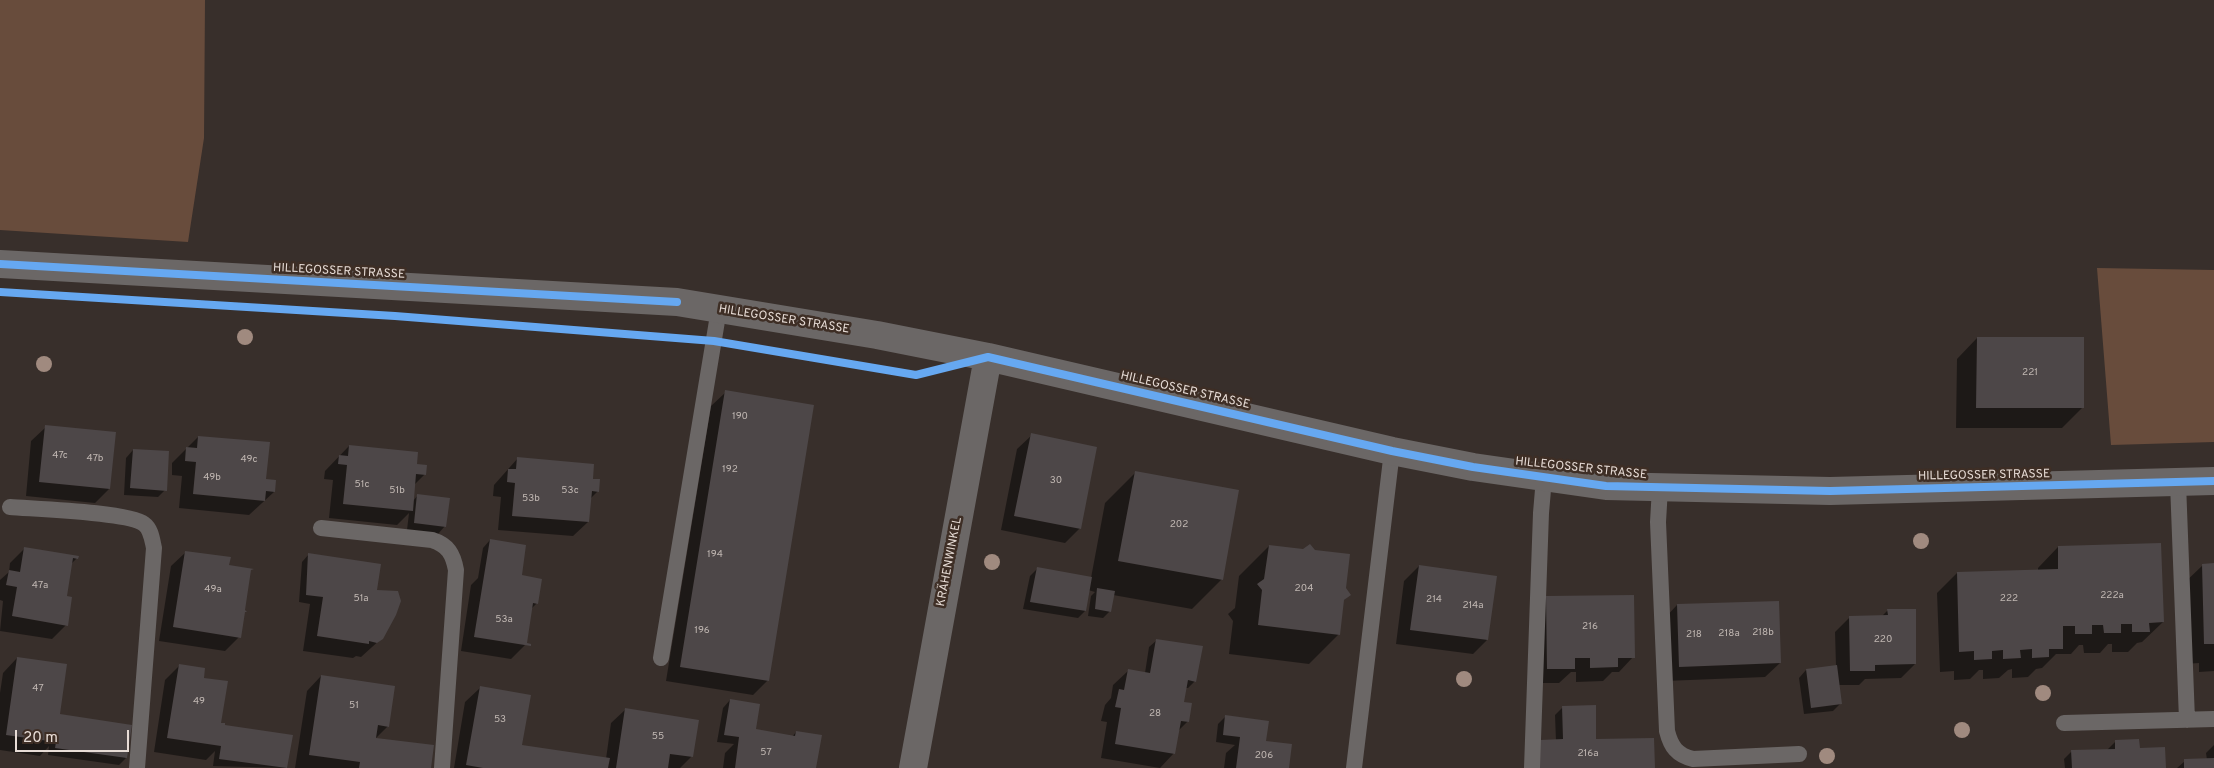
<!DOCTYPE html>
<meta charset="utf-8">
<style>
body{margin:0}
#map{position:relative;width:2214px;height:768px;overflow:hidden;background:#382f2b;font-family:Overpass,sans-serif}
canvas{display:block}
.scale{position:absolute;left:15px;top:730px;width:114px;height:22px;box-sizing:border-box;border:2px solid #e7dcd6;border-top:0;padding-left:6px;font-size:15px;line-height:18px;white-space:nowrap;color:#e7dcd6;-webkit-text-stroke:4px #3e2e25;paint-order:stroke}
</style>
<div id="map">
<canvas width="2214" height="768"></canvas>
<div class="scale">20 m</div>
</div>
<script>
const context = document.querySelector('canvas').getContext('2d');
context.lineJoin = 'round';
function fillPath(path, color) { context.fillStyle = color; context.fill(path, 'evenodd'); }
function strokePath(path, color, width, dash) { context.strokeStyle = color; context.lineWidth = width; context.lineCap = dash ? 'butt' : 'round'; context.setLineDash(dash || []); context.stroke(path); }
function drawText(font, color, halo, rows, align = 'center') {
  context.font = font + ' Overpass,sans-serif'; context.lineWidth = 5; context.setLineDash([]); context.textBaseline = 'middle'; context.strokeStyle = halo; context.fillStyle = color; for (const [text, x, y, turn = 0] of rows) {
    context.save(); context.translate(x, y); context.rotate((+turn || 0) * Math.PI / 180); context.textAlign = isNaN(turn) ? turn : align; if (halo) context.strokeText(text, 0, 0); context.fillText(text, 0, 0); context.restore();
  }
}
fillPath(new Path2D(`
 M0,0H205L204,138L188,242L0,230Z
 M2097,268L2214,270V442L2111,445Z`), '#684c3c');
fillPath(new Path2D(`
 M1977,338L2082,408L2062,428H1956L1957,359Z
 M726,392L768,680L753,695L666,681L711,406Z
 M46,427L109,489L95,503L26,496L31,441Z
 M1032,435L1080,528L1065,543L1001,530L1017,449Z
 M198,437L265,480L274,492L249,515L179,508L182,476L172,475V463Z
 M349,446L416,465L425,474L414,485L413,501L418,495L445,526L438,534L407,530L409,513L397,525L329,518L333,480L324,479L325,471Z
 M133,450L165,490L158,497L124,495L126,458Z
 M518,458L591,480L598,491L590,499L588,522L573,536L498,530L501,497L493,496L494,485Z
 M1135,473L1222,579L1192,609L1113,595L1110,611L1103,618L1088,616L1091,596L1095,592L1088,590L1085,611L1078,618L1023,609L1030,576L1038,568L1091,578L1105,503Z
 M490,540L520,575L537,603L531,609L525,645L511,659L461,651L471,585L478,578L483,548Z
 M1269,546L1349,595L1343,601L1339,634L1309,664L1229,654L1233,621L1228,614L1235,608L1239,576Z
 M2058,547L2163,622L2142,642L2137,643L2128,652H2112V644H2108L2100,653H2084L2083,645H2079L2071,654H2056L2042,668L2036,669L2028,677L2012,678V669L2008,670L1999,678L1983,679V670H1979L1970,679L1954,680V671L1940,672L1937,593L1957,573L2038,571V568Z
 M25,548L77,558L71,564L66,598V625L52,639L0,631L3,601L0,600V580L9,572L10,563Z
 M186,552L239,637L225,651L159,641L171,566Z
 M309,554L375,591L382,638L361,657L356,656L353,658L303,651L310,604L299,602L302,562Z
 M2203,565H2214V671L2199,672V663L2184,664L2182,585Z
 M1419,566L1487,640L1473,654L1396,644L1404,581Z
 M1547,597L1633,657L1619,672H1612L1603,681L1576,682V672H1571L1559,683H1533L1532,611Z
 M1677,605L1780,663L1765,677L1665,681L1663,620Z
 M1888,610L1915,664L1901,678L1865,679L1859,685H1838L1841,703L1833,711L1804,714L1799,678L1806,670L1836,666L1835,632L1850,617L1882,616Z
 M1157,640L1195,681L1188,688H1185L1183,703L1188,721L1178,731L1174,753L1160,768L1101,758L1107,722L1101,721L1105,705L1111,698L1113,685L1128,671L1145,673L1149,647Z
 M17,658L58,718L126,758L119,765L48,755L49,746L40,756L0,750V693L3,673Z
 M179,666L202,679L219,724L223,726L291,736L286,768L213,766L215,751L206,760L154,752L165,680Z
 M321,676L388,726L375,739L429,768H295L307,691Z
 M480,688L520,749L606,759L611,723L626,709L697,721L691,757L680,768H454L465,702Z
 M730,700L753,730L792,737L796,732L815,768H723L725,753L734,744L717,742L723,708Z
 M1563,707L1595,739L1653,768L1556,741L1555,715Z
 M1226,716L1265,740L1287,768H1224L1226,753L1235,745L1216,742L1218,724Z
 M2116,741L2138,749L2164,768H2065L2064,759L2072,751L2107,750Z
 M2214,745V768H2177L2185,761L2207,760L2206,753Z`), '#0007');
fillPath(new Path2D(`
 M1977,337H2084V408H1976Z
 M725,390L814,405L769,681L680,667Z
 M45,425L116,432L110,489L39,482Z
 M1031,433L1097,447L1081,529L1014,516Z
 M198,436L270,442L266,479L276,480L275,492L266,491L265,501L193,494L196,462L185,461L186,447L197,448Z
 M349,445L418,452L417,464L427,465L426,475L416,474L413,511L343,504L347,465L338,464L339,455L348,456Z
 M133,449L169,451L167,491L130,488Z
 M517,457L594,464L593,479H600L599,492L592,491L589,522L512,516L515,483L507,482L508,469H516Z
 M1135,471L1239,490L1223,580L1118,561Z
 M417,494L450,498L446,527L414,523Z
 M490,539L526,545L522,575L542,579L538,604L533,603L527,643L531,644V646L474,637Z
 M2161,543L2164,622L2149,623L2150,632H2132V624H2121V633H2104L2103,625H2092V634H2075V626H2063V649H2049V657L2032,658V649L2020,650L2021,658L2003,659V650L1992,651V659L1974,660V651L1959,652L1957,572L2058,569V546Z
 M1310,544L1315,550L1350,554L1346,588L1351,595L1344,600L1340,635L1258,625L1262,590L1257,584L1264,579L1269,545L1303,549Z
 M24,547L79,556L78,559L73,558L67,596L72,597L68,626L12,616L17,587L6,585L9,570L20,572Z
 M185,551L231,557L229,565L254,569L251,570L245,610L247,612H245L241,638L173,627Z
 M308,553L381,564L377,590L398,591L401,601L396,615L383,639L377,643L369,641V644L317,636L323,597L306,595Z
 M2214,563V644H2204L2202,564Z
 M1419,565L1497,576L1488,640L1410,630Z
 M1037,567L1092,577L1086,611L1030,602Z
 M1097,588L1115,591L1111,612L1095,609Z
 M1634,595L1635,658H1618V667L1590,668V658H1575V669H1547L1546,596Z
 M1779,601L1781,663L1679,667L1677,604Z
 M1887,609H1916V664L1875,665V671H1850L1849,616L1888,615Z
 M1156,639L1203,646L1196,682L1188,680L1184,702L1192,703L1189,722L1181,721L1175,754L1115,744L1121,708L1115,707L1119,689L1124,690L1128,669L1150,673Z
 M17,657L67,664L60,714L132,725L127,758L55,748L56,742L6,735Z
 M179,664L205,668L204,678L228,681L221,723H225V725L293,735L287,768L219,759L221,746L167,738Z
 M1837,665L1842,704L1811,708L1806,669Z
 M321,675L395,686L389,727L378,725L376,738L434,745L431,768H359L360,762L309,755Z
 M480,686L531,695L522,745L610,758L608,768H483L466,765Z
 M730,699L760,704L756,729L795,736L796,731L822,735L816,768H735L739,737L724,735Z
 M1596,705V739L1654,738L1655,768H1540V740L1563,739L1562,706Z
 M625,708L699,720L693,757L670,754L668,768H616Z
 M1225,715L1269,721L1266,741L1292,744L1289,768H1236L1240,737L1223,735Z
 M2139,739L2140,748L2165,747L2166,768H2072L2071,750L2115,749V740Z
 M2214,758V768H2184V759Z`), '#4d4748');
strokePath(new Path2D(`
 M2178,483L2187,720
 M1660,488L1658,522L1667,731C1671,747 1677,755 1693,759L1799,754
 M10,507C34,509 129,512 144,524C151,529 152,539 154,548L137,768
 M321,528L432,540C448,545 453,554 456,570L442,768
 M661,658L719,309
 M2064,723L2214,719
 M1354,768L1392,451
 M1532,768L1541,513L1544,478`), '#6b6766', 16);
strokePath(new Path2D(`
 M0,264L677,302L877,335L988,357L1392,451L1473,467L1606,486L1830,491L2214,481
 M913,768L988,357`), '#6b6766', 28);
strokePath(new Path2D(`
 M0,264L677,302
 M0,292L395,316L714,341L916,375L988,357L1392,451L1473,467L1606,486L1830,491L2214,481`), '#66a8f1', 8);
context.fillStyle = '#a08a7f';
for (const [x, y] of [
 [245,337],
 [44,364],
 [1921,541],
 [992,562],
 [1464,679],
 [2043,693],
 [1962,730],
 [1827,756]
]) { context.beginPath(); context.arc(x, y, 8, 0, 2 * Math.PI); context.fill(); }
drawText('10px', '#c0b7b2', null, [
 ["221",2030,373],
 ["190",740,417],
 ["47c",60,456],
 ["47b",95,459],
 ["49c",249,460],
 ["192",730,470],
 ["49b",212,478],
 ["30",1056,481],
 ["51c",362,485],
 ["51b",397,491],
 ["53c",570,491],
 ["53b",531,499],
 ["202",1179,525],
 ["194",715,555],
 ["47a",40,586],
 ["204",1304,589],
 ["49a",213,590],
 ["222a",2112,596],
 ["51a",361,599],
 ["222",2009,599],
 ["214",1434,600],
 ["214a",1473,606],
 ["53a",504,620],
 ["216",1590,627],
 ["196",702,631],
 ["218b",1763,633],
 ["218a",1729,634],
 ["218",1694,635],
 ["220",1883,640],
 ["47",38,689],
 ["49",199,702],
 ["51",354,706],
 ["28",1155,714],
 ["53",500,720],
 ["55",658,737],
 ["57",766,753],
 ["216a",1588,754],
 ["206",1264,756]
]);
drawText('12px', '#e7dcd6', '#3e2e25', [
 ["HILLEGOSSER STRASSE",339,272,3],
 ["HILLEGOSSER STRASSE",784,320,9],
 ["HILLEGOSSER STRASSE",1185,391,13],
 ["HILLEGOSSER STRASSE",1581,469,6],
 ["HILLEGOSSER STRASSE",1984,476,-1],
 ["KRÄHENWINKEL",950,562,-79]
]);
</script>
